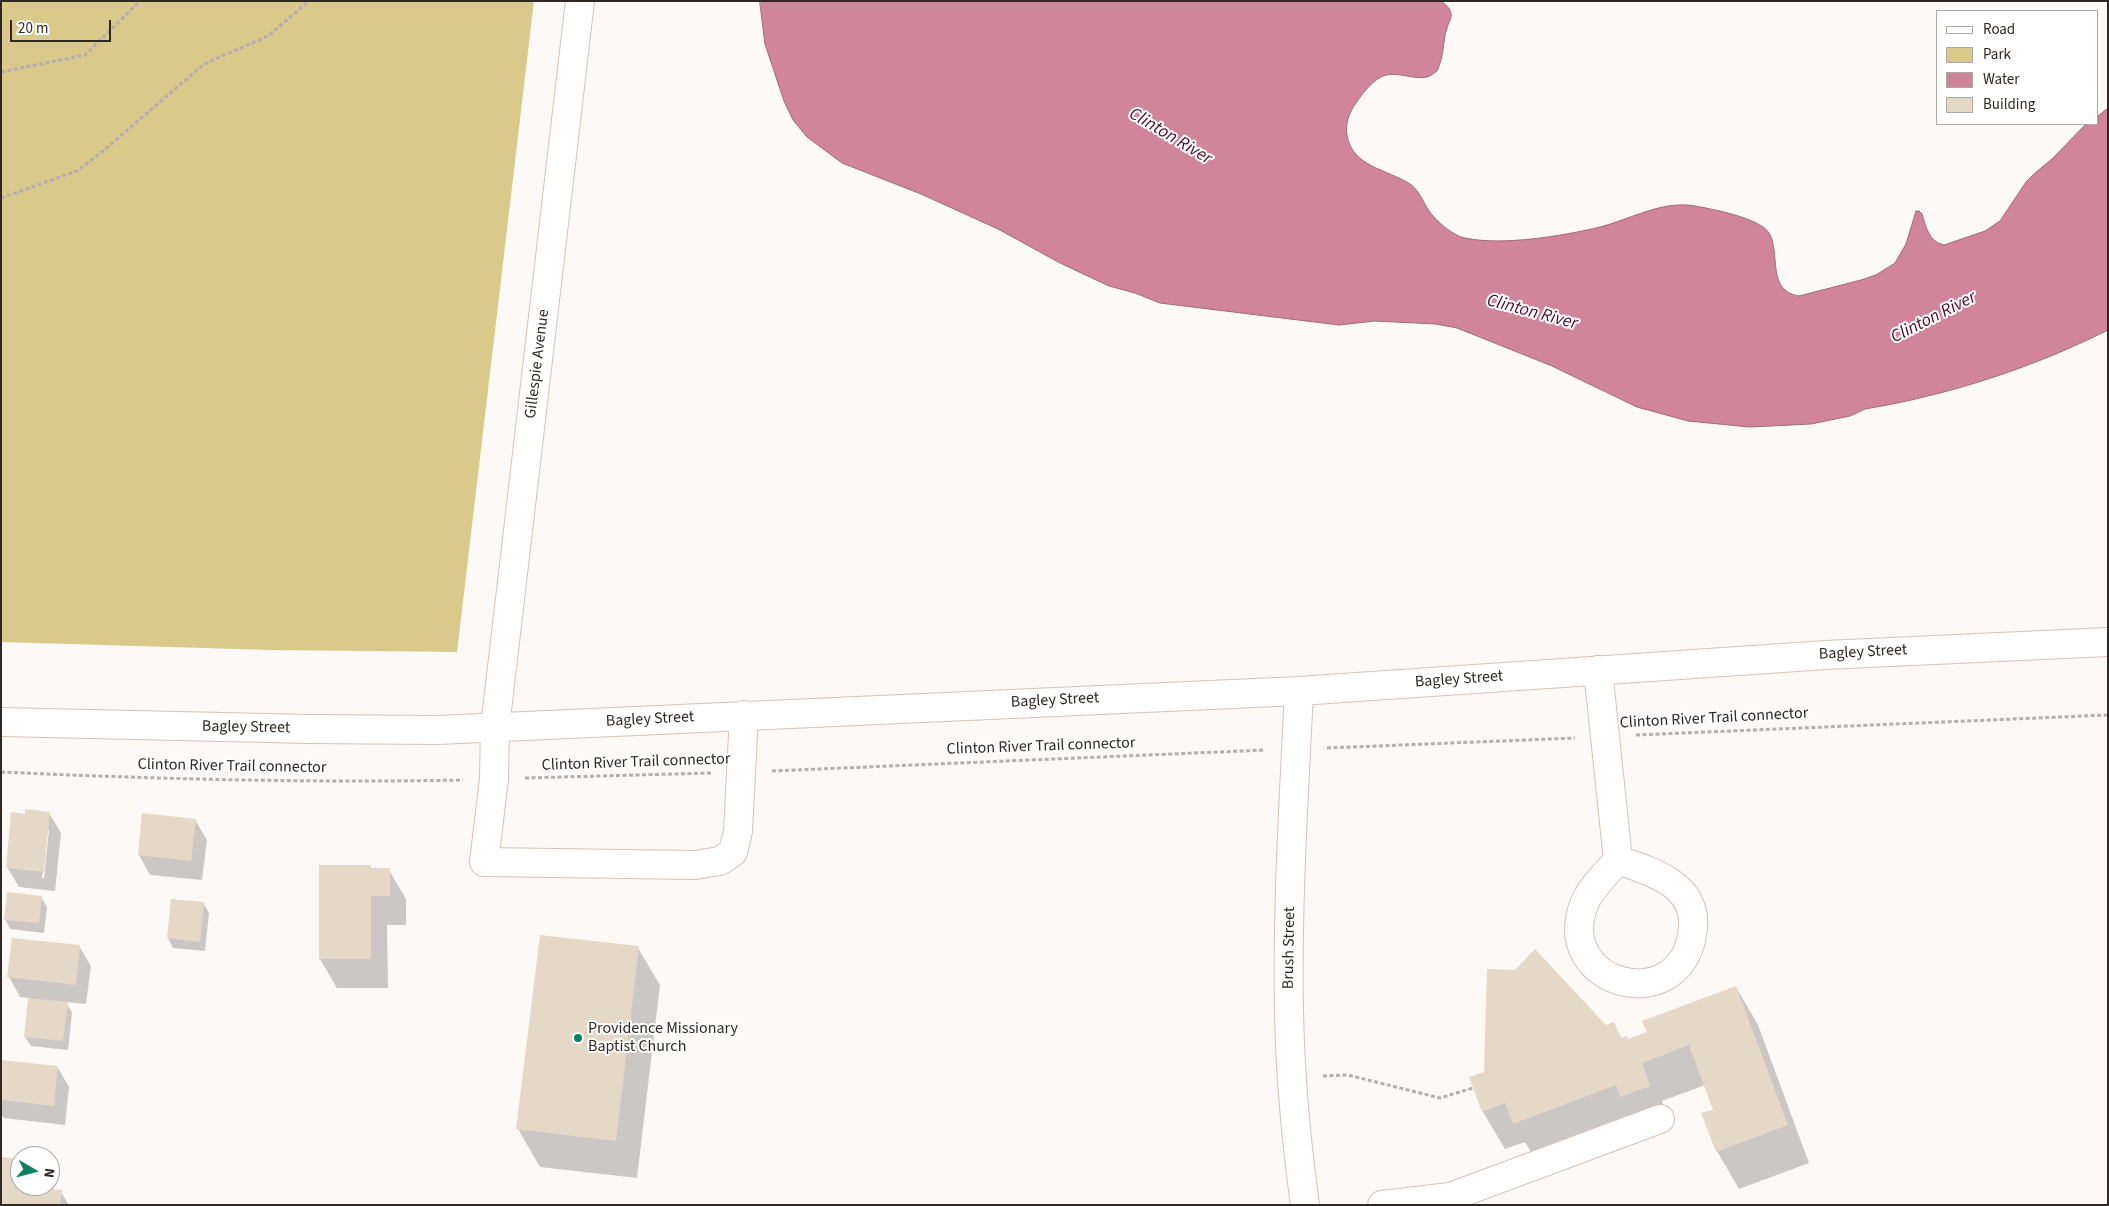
<!DOCTYPE html>
<style>
body{margin:0}
#map{position:relative;width:2109px;height:1206px;overflow:hidden;background:#fdf9f7;font-family:"Source Sans 3",sans-serif}
canvas{display:block}
.frame{position:absolute;inset:0;border:2px solid #302824;pointer-events:none}
.legend{position:absolute;left:1936px;top:10px;width:162px;height:115px;box-sizing:border-box;background:#fff;border:1px solid #aca9a7;margin:0;padding:6px 9px;list-style:none;font-size:15px;color:#302824}
.legend li{display:flex;align-items:center;gap:10px;height:25px}
.legend b{width:25px;border:1px solid #aca9a7}
.north{position:absolute;left:10px;top:1146px;width:50px;height:50px;box-sizing:border-box;background:#fff;border:1px solid #aca9a7;border-radius:50%;rotate:98deg;font-size:14px;font-weight:700;line-height:20px;text-align:center;color:#302824}
.north::after{content:'';display:block;margin:auto;width:18px;height:22px;background:#0d8261;clip-path:polygon(50% 0,100% 100%,50% 72%,0 100%)}
.scale{position:absolute;left:10px;top:20px;width:101px;height:22px;box-sizing:border-box;border:2px solid #302824;border-top:0;padding-left:6px;font-size:15px;line-height:18px;white-space:nowrap;color:#302824;-webkit-text-stroke:4px #fff;paint-order:stroke}
</style>
<div id="map">
<canvas width="2109" height="1206"></canvas>
<div class="frame"></div>
<ul class="legend">
<li><b style="height:6px;background:#fff"></b>Road</li>
<li><b style="height:14px;background:#d9c98b"></b>Park</li>
<li><b style="height:14px;background:#d1859b"></b>Water</li>
<li><b style="height:14px;background:#e6d8c7"></b>Building</li>
</ul>
<div class="north">N</div>
<div class="scale">20 m</div>
</div>
<script>
const context = document.querySelector('canvas').getContext('2d');
context.lineJoin = 'round';
function fillPath(path, color) { context.fillStyle = color; context.fill(path, 'evenodd'); }
function strokePath(path, color, width, dash) { context.strokeStyle = color; context.lineWidth = width; context.lineCap = dash ? 'butt' : 'round'; context.setLineDash(dash || []); context.stroke(path); }
function drawText(font, color, halo, rows, align = 'center') {
  context.font = font + ' "Source Sans 3",sans-serif'; context.lineWidth = 4; context.setLineDash([]); context.textBaseline = 'middle'; context.strokeStyle = halo; context.fillStyle = color; for (const [text, x, y, turn = 0] of rows) {
    context.save(); context.translate(x, y); context.rotate((+turn || 0) * Math.PI / 180); context.textAlign = isNaN(turn) ? turn : align; if (halo) context.strokeText(text, 0, 0); context.fillText(text, 0, 0); context.restore();
  }
}
fillPath(new Path2D(`
 M1,1H534L457,652L271,650L1,642Z`), '#d9c98b');
const water = new Path2D(`
 M760,1H1441C1445,4 1450,8 1451,13C1452,19 1448,23 1447,28C1442,44 1445,53 1437,71C1434,73 1431,76 1427,77C1415,80 1399,72 1386,75C1374,78 1362,94 1356,103C1349,112 1345,125 1347,135C1352,167 1387,169 1410,184C1419,190 1423,202 1429,211C1436,221 1453,236 1465,238C1502,246 1563,236 1600,227C1631,219 1663,200 1695,206C1712,209 1760,218 1769,233C1781,253 1766,291 1799,296L1861,280L1876,275L1895,263L1906,244L1916,211H1919L1922,214C1926,227 1929,242 1944,245L1985,231L2000,221L2026,182L2035,173L2053,158L2085,125L2098,124V116L2108,108V330C2032,368 1949,395 1865,409L1850,416L1811,424L1750,427L1688,421L1637,407L1552,366L1457,328L1436,324L1375,321L1339,325L1160,303L1135,293L1109,286L1060,263L998,229L921,194L842,163L807,137L793,120L784,101L765,44Z`);
fillPath(water, '#d1859b');
strokePath(water, '#a16977', 1);
fillPath(new Path2D(`
 M49,813L61,833L55,891L19,887L7,867L26,815ZM47,830H49L44,878H42Z
 M195,820L207,840L202,880L150,875L139,855Z
 M370,866L372,869L389,870L406,899V925H387L388,988H337L320,959Z
 M41,897L47,907L44,933L10,929L5,919Z
 M203,903L209,913L205,951L173,948L168,938Z
 M79,946L91,966L86,1004L66,1002L72,1013L68,1050L31,1046L25,1037L30,998L20,997L9,977Z
 M638,948L660,985L637,1178L540,1167L518,1129Z
 M1736,987L1758,1025L1809,1163L1739,1189L1717,1151L1714,1110L1705,1085L1662,1101L1670,1124L1536,1161L1525,1142L1505,1149L1483,1112L1470,1078L1614,1024L1622,1039L1628,1040L1648,1033Z
 M1,1062L58,1068L69,1087L65,1125L4,1118L1,1114Z
 M20,1160V1186H44L43,1190L61,1192L69,1205H1Z`), '#0003');
fillPath(new Path2D(`
 M25,809L50,812L44,872L6,868L11,812L25,814Z
 M142,813L196,819L191,861L138,855Z
 M319,865H371V868H390V896H371V959H319Z
 M7,892L42,896L39,923L4,920Z
 M171,899L204,902L200,942L167,938Z
 M540,935L639,946L616,1141L516,1129Z
 M12,938L80,945L76,985L7,977Z
 M1535,949L1606,1025L1614,1022L1621,1038L1627,1036L1628,1039L1647,1032L1642,1021L1736,986L1788,1125L1716,1152L1701,1113L1713,1110L1689,1045L1642,1063L1650,1086L1620,1097L1616,1085L1513,1124L1505,1103L1482,1112L1469,1077L1484,1072L1487,969L1515,970Z
 M28,998L68,1002L63,1041L24,1037Z
 M1,1060L58,1066L54,1106L1,1100Z
 M1,1157L20,1159V1186L62,1190L60,1205H1Z`), '#e6d8c7');
const minor = new Path2D(`
 M580,1L495,727L494,779L484,862L695,865L720,861L733,852L738,831L744,715
 M1598,670L1618,860
 M1299,691C1294,796 1287,903 1289,1009C1290,1074 1296,1140 1305,1205
 M1,722L310,729L437,730L1299,691L1826,655L2108,642
 M1618,860C1650,871 1697,884 1693,928C1684,1021 1550,986 1585,902C1592,886 1608,872 1618,860Z
 M1382,1205L1450,1197L1660,1119`);
strokePath(minor, '#d6c2b7', 30);
strokePath(new Path2D(`
 M1,72L85,55L140,1
 M1,198L77,171L103,151L204,64L268,36L309,1
 M1636,735L2108,715
 M1327,748L1575,738
 M772,771L1265,750
 M1,772C155,779 309,783 463,780
 M525,778L711,773
 M1323,1076L1348,1075L1440,1098L1473,1088`), '#b4afac', 3, [4, 2.5]);
strokePath(minor, '#fff', 28);
for (const [x, y, r, color] of [
 [578,1038,5,"#0d8261"]
]) { const dot = new Path2D(); dot.arc(x, y, r, 0, 2 * Math.PI); context.fillStyle = color; context.fill(dot); strokePath(dot, '#fff', 2); }
drawText('16px', '#302824', '#fff', [
 ["Gillespie Avenue",538,364,-83],
 ["Bagley Street",1863,653,-3],
 ["Bagley Street",1459,680,-4],
 ["Bagley Street",1055,701,-3],
 ["Clinton River Trail connector",1714,719,-3],
 ["Bagley Street",650,720,-3],
 ["Bagley Street",246,728,1],
 ["Clinton River Trail connector",1041,747,-2],
 ["Clinton River Trail connector",636,763,-2],
 ["Clinton River Trail connector",232,767,1],
 ["Brush Street",1290,948,-89]
]);
drawText('16px', '#302824', '#fff', [
 ["Providence Missionary",588,1029],
 ["Baptist Church",588,1047]
], 'left');
drawText('italic 18px', '#4f0a27', '#fff', [
 ["Clinton River",1170,137,31],
 ["Clinton River",1532,313,15],
 ["Clinton River",1934,318,-27]
]);
</script>
